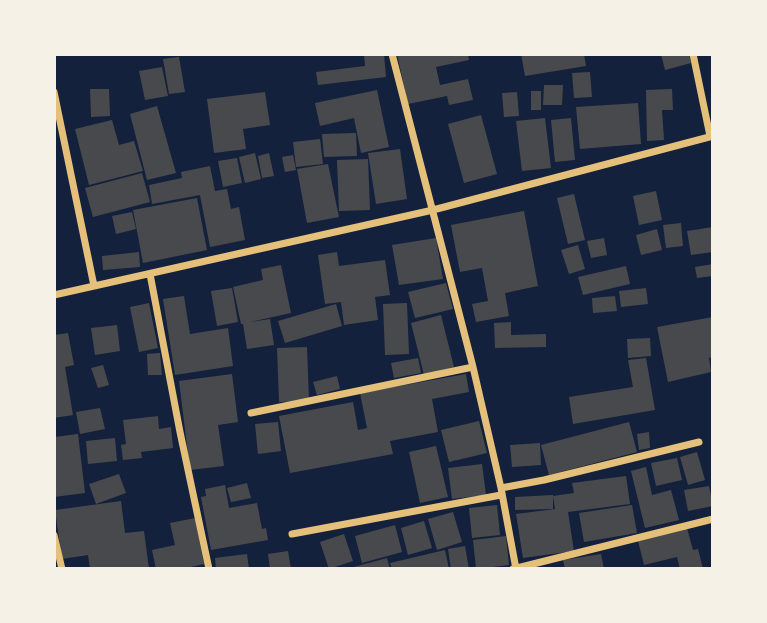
<!DOCTYPE html>
<style>
body{margin:0}
#map{position:relative;width:767px;height:623px;overflow:hidden;background:#14213d;font-family:Karla,sans-serif}
canvas{display:block}
.frame{position:absolute;inset:0;border:56px solid #f6f1e7;pointer-events:none}
</style>
<div id="map">
<canvas width="767" height="623"></canvas>
<div class="frame"></div>
</div>
<script>
const context = document.querySelector('canvas').getContext('2d');
context.lineJoin = 'round';
function fillPath(path, color) { context.fillStyle = color; context.fill(path, 'evenodd'); }
function strokePath(path, color, width, dash) { context.strokeStyle = color; context.lineWidth = width; context.lineCap = dash ? 'butt' : 'round'; context.setLineDash(dash || []); context.stroke(path); }
fillPath(new Path2D(`
 M364,54H384L386,77L318,85L316,72L365,66Z
 M397,54H468L469,60L436,67L440,85L468,79L473,100L449,105L447,96L408,104Z
 M521,54H584L586,66L525,76Z
 M661,54H689L691,63L665,70Z
 M179,57L185,92L169,94L163,59Z
 M162,67L168,96L145,100L139,71Z
 M590,72L592,97L574,98L572,73Z
 M544,85H563L562,105H543Z
 M90,89H109L110,116L91,117Z
 M672,89L673,110H662L664,140L647,141L646,90Z
 M377,90L389,147L361,153L354,118L320,126L315,103Z
 M531,91H541V110H531Z
 M265,92L270,125L243,129L246,149L214,153L207,99Z
 M517,92L519,116L504,117L502,93Z
 M638,103L641,144L580,149L576,107Z
 M157,106L176,173L147,180L130,114Z
 M481,115L497,174L464,183L448,124Z
 M545,118L551,168L522,171L516,121Z
 M571,118L575,160L555,162L551,120Z
 M112,120L119,145L134,141L143,171L89,185L75,129Z
 M356,133L357,156L324,157L322,134Z
 M320,139L323,164L296,167L293,142Z
 M400,149L407,199L376,204L368,153Z
 M255,153L261,179L245,183L239,157Z
 M269,153L274,176L262,178L258,156Z
 M293,155L296,170L285,172L282,157Z
 M237,158L242,183L223,187L218,161Z
 M368,159L370,210L339,211L337,160Z
 M328,164L339,217L307,223L297,169Z
 M210,166L215,191L227,189L231,209L239,207L245,240L210,247L200,195L152,204L149,185L182,178L181,172Z
 M142,173L150,202L93,217L85,188Z
 M656,191L662,220L639,225L633,196Z
 M574,194L585,240L568,244L557,198Z
 M197,198L207,250L143,263L133,210Z
 M524,211L538,286L505,293L509,316L476,322L472,304L488,301L482,268L460,272L451,225Z
 M132,212L136,229L116,234L112,216Z
 M681,223L683,246L666,248L663,225Z
 M713,227V252L691,255L687,231Z
 M657,229L662,250L641,255L636,235Z
 M436,238L443,279L399,285L392,245Z
 M604,238L607,255L591,258L587,241Z
 M578,245L585,269L569,274L561,250Z
 M139,252L140,267L103,270L102,256Z
 M337,252L339,266L385,260L390,295L375,297L378,320L344,325L341,302L325,304L318,255Z
 M713,264V276L697,278L695,267Z
 M281,265L291,313L250,322L270,319L274,345L247,349L243,324H241L233,287L263,280L261,269Z
 M626,266L630,284L583,295L578,277Z
 M446,283L453,309L415,318L408,292Z
 M232,288L238,322L217,326L211,291Z
 M646,288L648,304L621,307L619,291Z
 M184,296L190,334L228,328L233,366L175,375L163,299Z
 M615,296L617,311L593,313L592,298Z
 M149,303L158,348L139,352L130,307Z
 M407,303L409,354L385,355L383,304Z
 M336,304L342,326L285,343L278,321Z
 M441,315L454,367L424,375L411,323Z
 M713,317V357L709,358L711,372L668,382L657,327Z
 M511,322V335L546,334V347L495,348L494,323Z
 M117,325L120,351L95,355L91,328Z
 M68,333L74,365L65,367L73,415L54,418V335Z
 M650,338L651,356L628,358L627,339Z
 M307,347L309,401L279,402L277,348Z
 M160,353L162,375H148L147,354Z
 M418,358L421,373L394,378L391,363Z
 M646,358L655,410L573,424L569,397L633,387L628,360Z
 M103,365L109,385L98,388L91,368Z
 M232,374L238,422L218,425L224,466L190,470L179,381Z
 M466,374L469,392L432,399L438,432L390,441L393,454L290,473L279,416L353,402L358,430L367,428L360,393Z
 M337,376L340,389L317,395L313,382Z
 M100,408L105,429L80,434L76,412Z
 M158,416L159,429L171,427L173,448L141,452L142,458L123,460L121,445L126,444L123,420Z
 M479,421L487,453L449,462L441,430Z
 M278,422L281,451L258,454L255,424Z
 M629,422L637,452L549,475L541,445Z
 M649,432L650,448L639,450L637,434Z
 M78,434L85,493L54,497V437Z
 M115,438L117,461L88,464L86,441Z
 M540,443L541,465L512,467L510,445Z
 M436,446L448,497L420,503L409,452Z
 M697,452L705,480L688,485L680,457Z
 M677,458L682,480L656,486L651,463Z
 M482,464L486,495L452,499L448,468Z
 M646,467L652,495L671,490L679,520L645,528L631,471Z
 M119,474L126,493L96,504L89,484Z
 M626,476L630,504L568,512L574,551L523,558L516,514L555,509L553,496L574,493L572,483Z
 M247,483L251,498L231,502L227,488Z
 M225,485L229,508L257,503L262,529L266,528L268,540L211,550L201,497L206,496L205,489Z
 M709,486L713,506L688,511L684,490Z
 M553,495V509L515,510V497Z
 M121,501L125,533L144,531L149,569H90L88,555L62,559L55,510Z
 M497,505L500,535L472,538L469,508Z
 M632,505L637,533L584,542L579,513Z
 M453,512L462,542L437,550L428,519Z
 M195,518L204,564L182,569H156L152,550L175,545L170,523Z
 M424,521L432,548L408,555L401,528Z
 M395,525L402,552L362,563L355,536Z
 M687,528L693,550L698,549L703,569H680L677,557L644,565L638,541Z
 M344,534L353,561L329,569L320,542Z
 M506,536L509,565L476,569L473,540Z
 M465,546L469,569H451L448,549Z
 M445,550L449,569H392L390,563Z
 M288,551L291,569H270L268,554Z
 M247,554L249,569H216L215,558Z
 M601,554L604,569H565L563,560Z
 M387,558L390,569H350V568Z`), '#48494c');
strokePath(new Path2D(`
 M392,54L473,367L501,488L516,569
 M693,54L710,136
 M54,92L94,286
 M150,274L180,432L209,569
 M54,295L433,210L713,136
 M251,413L473,367
 M501,488L544,480L699,442
 M292,534L501,495
 M54,535L62,569
 M513,569L713,519`), '#e5c07b', 7);
</script>
